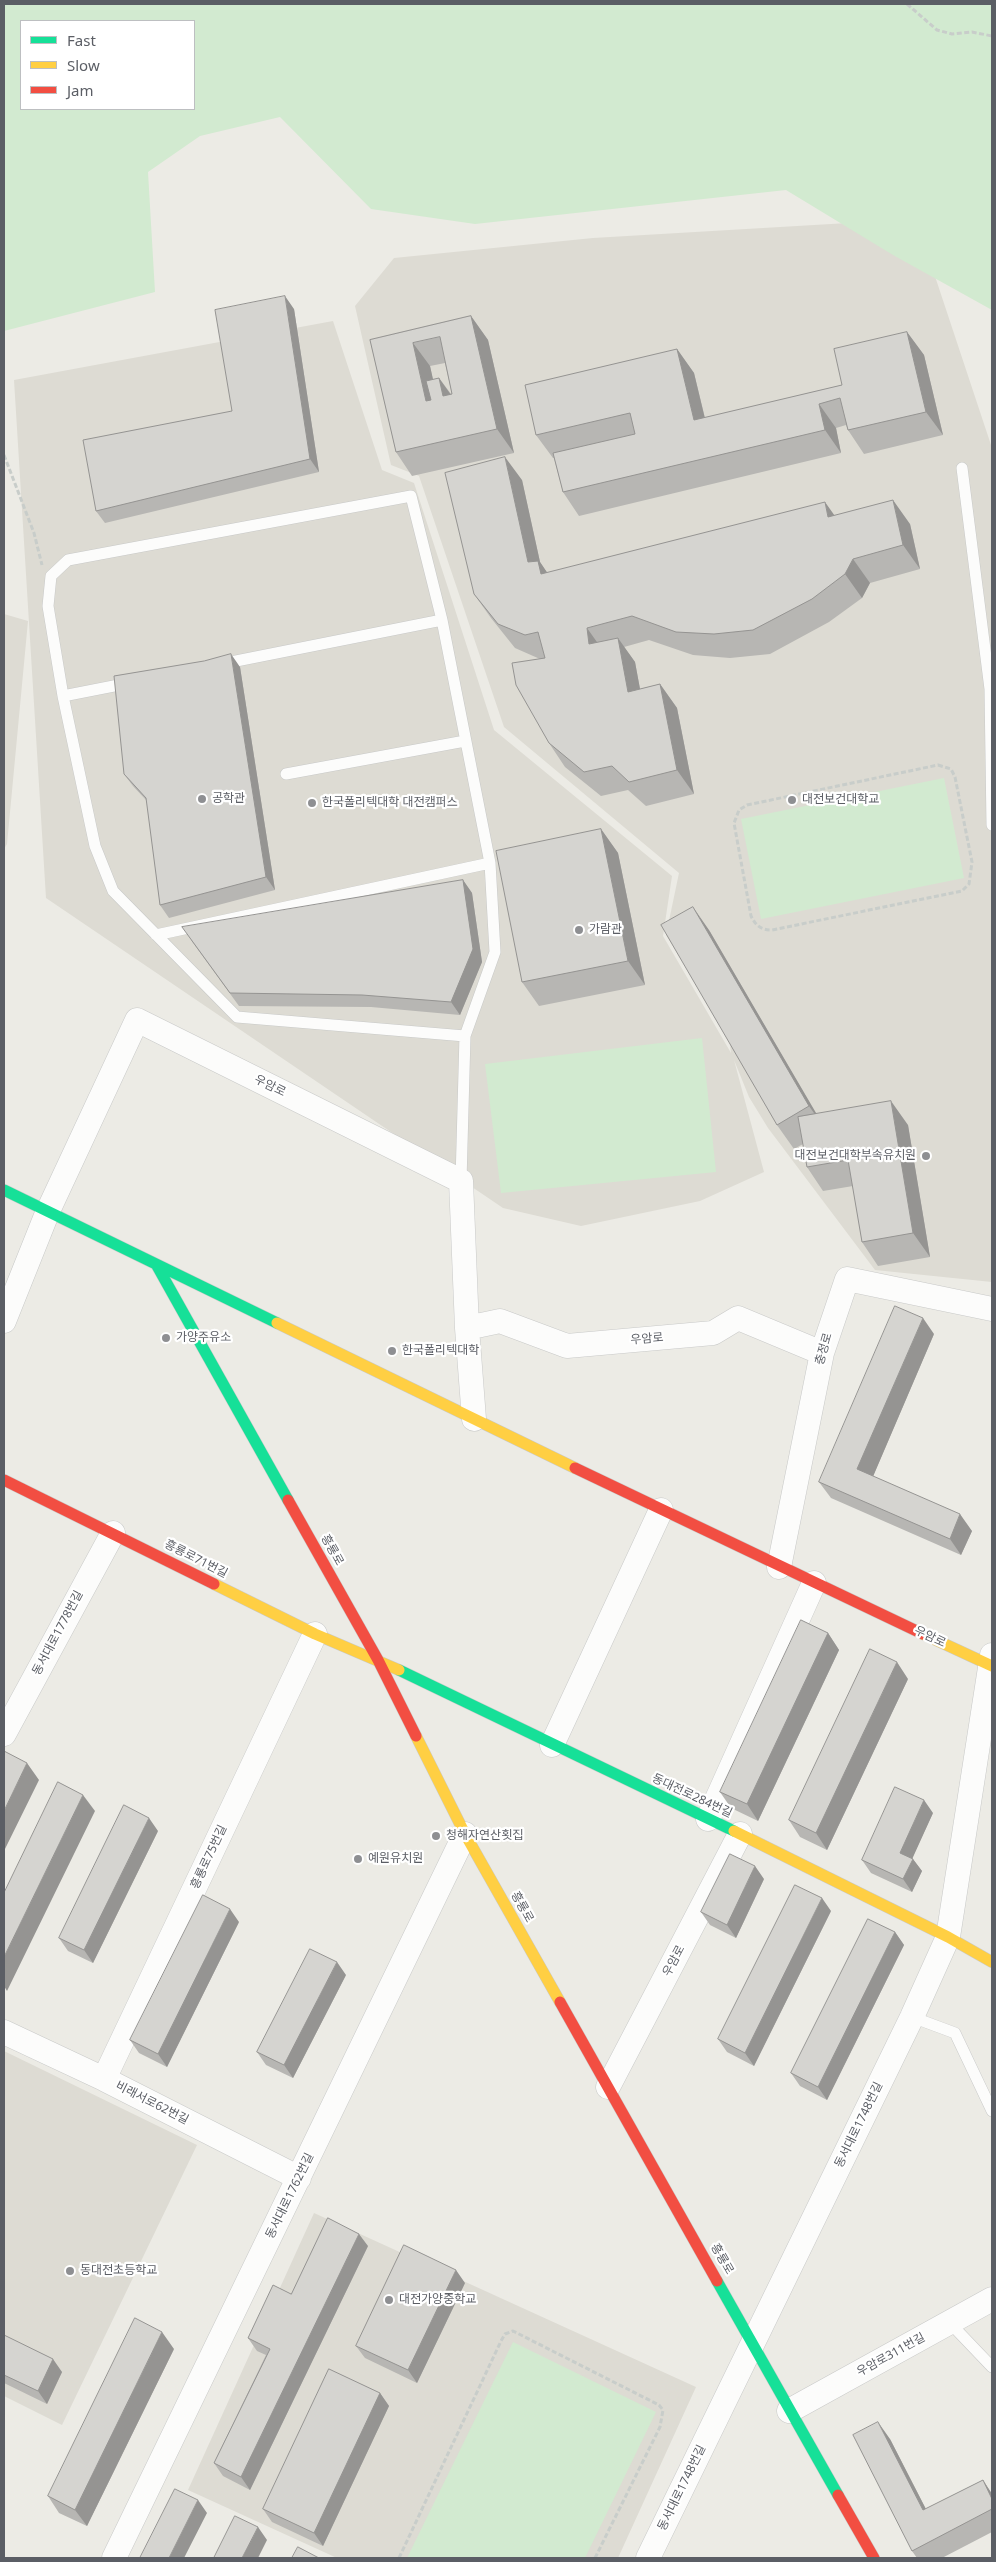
<!DOCTYPE html>
<meta charset="utf-8">
<style>
body{margin:0}
#map{position:relative;width:996px;height:2562px;overflow:hidden;background:#ecebe5;font-family:"Noto Sans",sans-serif}
canvas{display:block}
.frame{position:absolute;inset:0;border:5px solid #5b5e65;pointer-events:none}
.legend{position:absolute;left:20px;top:20px;width:175px;height:90px;box-sizing:border-box;background:#fff;border:1px solid #bdbfc1;margin:0;padding:6px 9px;list-style:none;font-size:15px;color:#5b5e65}
.legend li{display:flex;align-items:center;gap:10px;height:25px}
.legend b{width:25px;border:1px solid #bdbfc1}
</style>
<div id="map">
<canvas width="996" height="2562"></canvas>
<div class="frame"></div>
<ul class="legend">
<li><b style="height:6px;background:#16e098"></b>Fast</li>
<li><b style="height:6px;background:#ffcf43"></b>Slow</li>
<li><b style="height:6px;background:#f24e42"></b>Jam</li>
</ul>
</div>
<script>
const context = document.querySelector('canvas').getContext('2d');
context.lineJoin = 'round';
function fillPath(path, color) { context.fillStyle = color; context.fill(path, 'evenodd'); }
function strokePath(path, color, width, dash) { context.strokeStyle = color; context.lineWidth = width; context.lineCap = dash ? 'butt' : 'round'; context.setLineDash(dash || []); context.stroke(path); }
function drawText(font, color, halo, rows, align = 'center') {
  context.font = font + ' "Noto Sans","Noto Sans KR",sans-serif'; context.lineWidth = 4.5; context.setLineDash([]); context.textBaseline = 'middle'; context.strokeStyle = halo; context.fillStyle = color; for (const [text, x, y, turn = 0] of rows) {
    context.save(); context.translate(x, y); context.rotate((+turn || 0) * Math.PI / 180); context.textAlign = isNaN(turn) ? turn : align; if (halo) context.strokeText(text, 0, 0); context.fillText(text, 0, 0); context.restore();
  }
}
fillPath(new Path2D(`
 M916,219L992,448V1282L875,1270L768,1128L749,1097L734,1060L764,1172L700,1201L581,1226L503,1208L46,898L14,380L333,321L382,470L414,483L494,730L672,876L663,936L731,1053L729,1037L666,935L679,873L504,727L419,476L391,465L355,306L394,258L593,238Z
 M4,614L28,621L7,844L4,849Z
 M4,2051L197,2145L62,2425L4,2396Z
 M314,2213L696,2387L618,2558H337L188,2490Z`), '#dddbd3');
fillPath(new Path2D(`
 M4,4H992V310L893,255L786,190L475,224L371,209L280,117L200,136L148,172L155,292L4,331ZM21,21H194V109H21Z
 M944,778L964,878L761,919L741,819Z
 M702,1038L716,1172L501,1193L485,1064Z
 M513,2342L656,2412L585,2558H407Z`), '#d2ead0');
const lane = new Path2D(`
 M962,468L990,689L992,825
 M221,664L442,620
 M63,696L129,683
 M286,774L465,741
 M156,935L490,863
 M461,1181L465,1036L495,952L490,863L442,620L411,496L68,560L51,576L48,606L63,696L95,846L113,891L237,1017L465,1036
 M912,2017L955,2033L992,2111
 M950,2323L992,2367`);
const street = new Path2D(`
 M4,1321L48,1211L137,1020L461,1181L467,1328L474,1419
 M467,1328L500,1321L567,1346L713,1333L738,1318L822,1353
 M779,1567L822,1353L847,1279L992,1309
 M4,1734L113,1533
 M552,1745L661,1510
 M708,1819L814,1583
 M4,2032L104,2079L299,2178
 M104,2079L315,1634
 M608,2087L740,1834
 M789,2411L992,2299
 M114,2558L465,1834
 M648,2558L912,2017L948,1937L992,1655`);
const fast = new Path2D(`
 M4,1190L277,1323
 M156,1264L288,1500
 M399,1670L734,1831
 M717,2281L838,2495`);
const slow = new Path2D(`
 M277,1323L575,1468
 M214,1584L315,1634L399,1670
 M923,1634L992,1666
 M416,1736L465,1834L560,2002
 M734,1831L948,1937L992,1962`);
const jam = new Path2D(`
 M575,1468L923,1634
 M4,1480L214,1584
 M288,1500L378,1660L416,1736
 M560,2002L717,2281
 M838,2495L874,2558`);
strokePath(lane, '#c8c9c8', 12);
strokePath(street, '#c8c9c8', 25);
strokePath(fast, '#c9cac9', 12);
strokePath(slow, '#c9cac9', 12);
strokePath(jam, '#c9cac9', 12);
strokePath(new Path2D(`
 M907,4L937,30L952,34L972,32L992,36
 M4,455L34,533L42,565
 M938,765L951,769L955,777L972,862L969,884L962,891L772,930C761,930 756,926 751,916L734,823L739,810L747,805Z
 M399,2558L501,2341L505,2334L513,2331L659,2405L663,2410L660,2427L595,2558`), '#c8cdca', 3, [5, 2.5]);
strokePath(lane, '#fcfcfb', 11);
strokePath(street, '#fcfcfb', 24);
strokePath(fast, '#16e098', 11);
strokePath(slow, '#ffcf43', 11);
strokePath(jam, '#f24e42', 11);
fillPath(new Path2D(`
 M294,309L319,472L105,523L96,511L232,411Z
 M471,316L488,340L514,453L412,476L396,452L370,340ZM445,363L452,394H451L439,378L433,380L430,366Z
 M907,332L924,355L943,435L864,454L848,430L846,425L836,428L841,453L579,516L563,492L554,458H553L536,435L677,349L694,373L705,418L842,385Z
 M522,480L540,562L547,573L834,515L910,524L920,569L870,583L862,598L829,622L770,654L730,658L693,655L649,640L624,647L635,662L640,689L660,684L677,708L694,794L646,806L628,790L601,796L565,767L549,743L540,659L515,648L491,618L474,594Z
 M240,667L275,890L169,918L160,905L147,801L133,786L124,774Z
 M601,829L618,853L645,985L539,1006L522,982Z
 M463,880L472,893L482,962L460,1015L371,1007L239,1006L191,940Z
 M709,930L816,1114L908,1125L930,1257L878,1266L862,1242L853,1186L823,1191L807,1167L803,1144L794,1149L777,1125Z
 M934,1334L873,1476L972,1531L961,1555L831,1498L819,1482Z
 M828,1633L839,1650L758,1821L731,1808L720,1792Z
 M908,1679L827,1850L800,1837L789,1820Z
 M933,1813L912,1858L922,1871L912,1892L871,1873L862,1860Z
 M158,1831L93,1963L68,1951L59,1938Z
 M764,1879L736,1938L710,1925L701,1912Z
 M831,1911L754,2066L727,2052L718,2039Z
 M239,1922L167,2067L139,2053L130,2040Z
 M895,1932L904,1945L827,2100L800,2086L791,2073Z
 M346,1975L293,2078L266,2065L257,2052Z
 M368,2246L250,2490L223,2476L214,2463L266,2355L257,2351L248,2338L291,2294Z
 M465,2283L417,2383L365,2358L356,2346Z
 M4,2335L62,2372L47,2404L4,2383Z
 M174,2349L87,2526L59,2513L48,2496Z
 M380,2393L389,2406L323,2546L272,2522L263,2509Z
 M890,2439L926,2509L983,2480L992,2494V2532L942,2558H917L912,2551Z`), '#b7b6b3');
fillPath(new Path2D(`
 M285,296L294,309L319,472L310,459Z
 M471,316L488,340L514,453L497,429Z
 M907,332L924,355L943,435L926,412Z
 M413,343L430,366L443,424L426,401Z
 M677,349L694,373L711,444L694,420Z
 M439,378L456,402L443,396Z
 M819,404L836,428L841,453L825,430Z
 M505,457L522,480L540,562L555,584L558,598L528,562Z
 M893,500L910,524L920,569L903,545Z
 M825,502L842,526L828,517Z
 M853,559L870,583L862,598L845,574Z
 M587,628L604,652L589,644Z
 M618,638L635,662L645,716L628,692Z
 M231,654L240,667L275,890L266,877Z
 M660,684L677,708L694,794L677,770Z
 M601,829L618,853L645,985L628,961Z
 M463,880L472,893L482,962L460,1015L451,1002Z
 M693,907L709,930L826,1130L809,1106Z
 M891,1101L908,1125L930,1257L913,1233Z
 M923,1318L934,1334L869,1486L857,1469Z
 M960,1514L972,1531L961,1555L950,1539Z
 M828,1633L839,1650L758,1821L747,1804Z
 M897,1662L908,1679L827,1850L816,1833Z
 M27,1763L39,1780L4,1851V1811Z
 M83,1795L95,1811L7,1991L4,1986V1957Z
 M924,1800L933,1813L909,1866L900,1853Z
 M149,1818L158,1831L93,1963L84,1950Z
 M913,1859L922,1871L912,1892L903,1879Z
 M755,1866L764,1879L736,1938L727,1925Z
 M822,1898L831,1911L754,2066L745,2053Z
 M230,1909L239,1922L167,2067L158,2054Z
 M895,1932L904,1945L827,2100L818,2087Z
 M337,1962L346,1975L293,2078L284,2065Z
 M359,2234L368,2246L250,2490L241,2477Z
 M456,2270L465,2283L417,2383L408,2370Z
 M162,2332L174,2349L87,2526L75,2510Z
 M53,2359L62,2372L47,2404L38,2391Z
 M380,2393L389,2406L323,2546L314,2533Z
 M878,2422L890,2439L935,2527L923,2510Z
 M983,2480L992,2494V2499Z
 M198,2500L207,2513L184,2558H169Z
 M258,2527L267,2540L258,2558H242Z`), '#959492');
const building = new Path2D(`
 M285,296L310,459L96,511L83,440L232,411L215,310Z
 M471,316L497,429L396,452L370,340ZM440,337L452,394L443,396L439,378L426,381L431,400L426,401L413,343Z
 M907,332L926,412L848,430L840,398L819,404L825,430L563,492L553,453L635,434L630,413L536,435L525,385L677,349L694,420L842,385L834,349Z
 M505,457L528,562L538,561L541,574L825,502L828,517L893,500L903,545L853,559L845,574L812,599L753,630L714,634L676,632L632,616L587,628L589,644L618,638L628,692L660,684L677,770L629,782L612,766L584,772L549,743L516,685L512,663L545,658L538,632L525,635L498,624L474,594L445,473Z
 M231,654L266,877L160,905L146,798L124,774L114,676L204,661Z
 M601,829L628,961L522,982L496,851Z
 M463,880L473,949L451,1002L362,995L230,993L182,927Z
 M693,907L809,1106L777,1125L661,925Z
 M891,1101L913,1233L862,1242L848,1160L807,1167L798,1117Z
 M895,1306L923,1318L857,1469L960,1514L950,1539L819,1482Z
 M801,1620L828,1633L747,1804L720,1792Z
 M870,1649L897,1662L816,1833L789,1820Z
 M4,1751L27,1763L4,1811Z
 M58,1782L83,1795L4,1957V1893Z
 M895,1787L924,1800L900,1853L913,1859L903,1879L862,1860Z
 M124,1805L149,1818L84,1950L59,1938Z
 M730,1854L755,1866L727,1925L701,1912Z
 M795,1885L822,1898L745,2053L718,2039Z
 M203,1895L230,1909L158,2054L130,2040Z
 M868,1919L895,1932L818,2087L791,2073Z
 M310,1949L337,1962L284,2065L257,2052Z
 M328,2218L359,2234L241,2477L214,2463L270,2349L248,2338L273,2285L291,2294Z
 M404,2245L456,2270L408,2370L356,2346Z
 M135,2318L162,2332L75,2510L48,2496Z
 M4,2335L53,2359L38,2391L4,2375Z
 M329,2369L380,2393L314,2533L263,2509Z
 M878,2422L923,2510L983,2480L992,2499V2509L912,2551L853,2435Z
 M175,2489L198,2500L169,2558H140Z
 M235,2516L258,2527L242,2558H214Z
 M298,2547L319,2558H292Z`);
fillPath(building, '#d5d4d0');
strokePath(building, '#959492', 1);
for (const [x, y, r, color] of [
 [202,799,5,"#8e8f92"],
 [792,800,5,"#8e8f92"],
 [312,803,5,"#8e8f92"],
 [579,930,5,"#8e8f92"],
 [926,1156,5,"#8e8f92"],
 [166,1338,5,"#8e8f92"],
 [392,1351,5,"#8e8f92"],
 [436,1836,5,"#8e8f92"],
 [358,1859,5,"#8e8f92"],
 [70,2271,5,"#8e8f92"],
 [389,2300,5,"#8e8f92"]
]) { const dot = new Path2D(); dot.arc(x, y, r, 0, 2 * Math.PI); context.fillStyle = color; context.fill(dot); strokePath(dot, '#fff', 2); }
drawText('12px', '#5b5e65', '#fff', [
 ["공학관",212,799],
 ["대전보건대학교",802,800],
 ["한국폴리텍대학 대전캠퍼스",322,803],
 ["가람관",589,930],
 ["대전보건대학부속유치원",916,1156,"right"],
 ["가양주유소",176,1338],
 ["한국폴리텍대학",402,1351],
 ["청해자연산횟집",446,1836],
 ["예원유치원",368,1859],
 ["동대전초등학교",80,2271],
 ["대전가양중학교",399,2300]
], 'left');
drawText('12px', '#5b5e65', '#fff', [
 ["우암로",270,1086,26],
 ["우암로",647,1339,-5],
 ["충정로",824,1349,-74],
 ["흥룡로",332,1550,61],
 ["흥룡로71번길",196,1559,27],
 ["동서대로1778번길",58,1633,-62],
 ["우암로",930,1637,25],
 ["동대전로284번길",692,1796,25],
 ["흥룡로75번길",209,1857,-65],
 ["흥룡로",522,1907,61],
 ["우암로",674,1961,-62],
 ["비래서로62번길",152,2103,27],
 ["동서대로1748번길",859,2125,-64],
 ["동서대로1762번길",290,2196,-64],
 ["흥룡로",722,2259,60],
 ["우암로311번길",891,2355,-29],
 ["동서대로1748번길",682,2488,-64]
]);
</script>
